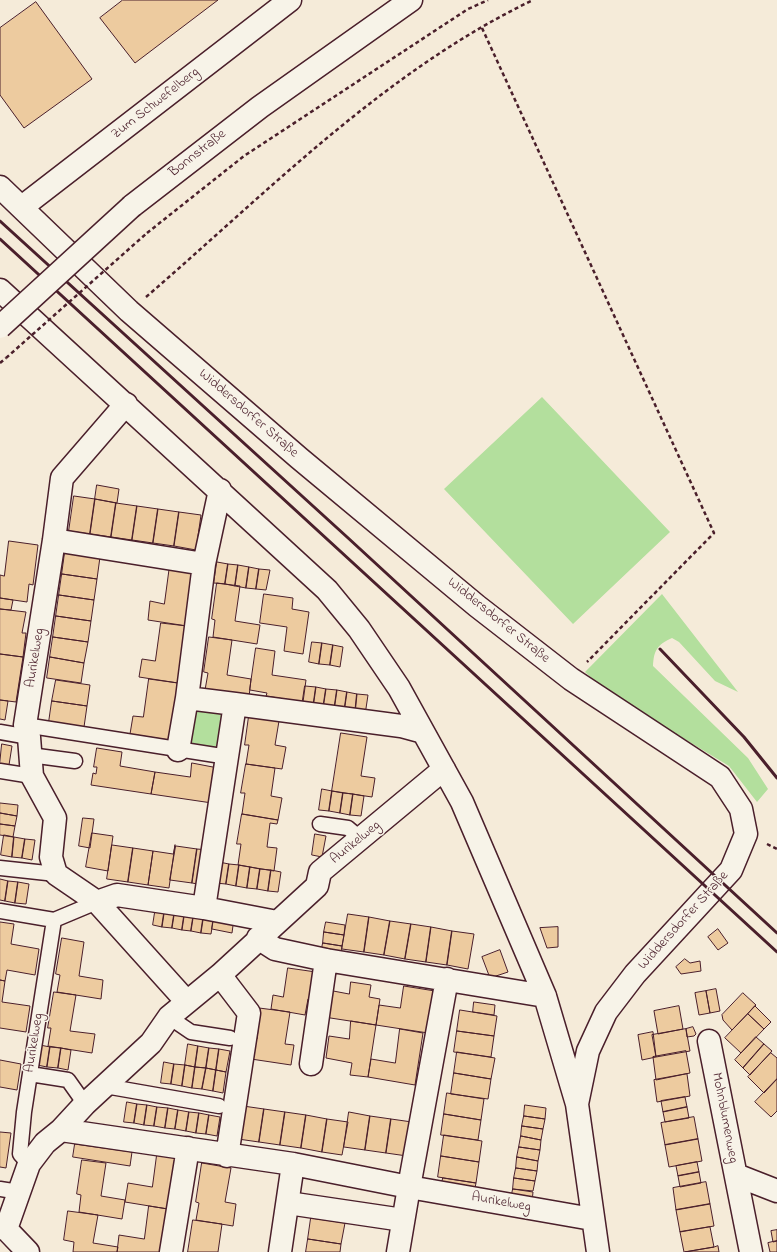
<!DOCTYPE html>
<meta charset="utf-8">
<style>
body{margin:0}
canvas{display:block;background:#f5ebd9}
</style>
<canvas width="777" height="1252"></canvas>
<script>
const context = document.querySelector('canvas').getContext('2d');
context.lineJoin = 'round';
function fillPath(path, color) { context.fillStyle = color; context.fill(path, 'evenodd'); }
function strokePath(path, color, width, dash) { context.strokeStyle = color; context.lineWidth = width; context.lineCap = dash ? 'butt' : 'round'; context.setLineDash(dash || []); context.stroke(path); }
function drawText(font, color, halo, rows, align = 'center') {
  context.font = font + ' "Indie Flower",sans-serif'; context.lineWidth = 3; context.setLineDash([]); context.textBaseline = 'middle'; context.strokeStyle = halo; context.fillStyle = color; for (const [text, x, y, turn = 0] of rows) {
    context.save(); context.translate(x, y); context.rotate((+turn || 0) * Math.PI / 180); context.textAlign = isNaN(turn) ? turn : align; if (halo) context.strokeText(text, 0, 0); context.fillText(text, 0, 0); context.restore();
  }
}
fillPath(new Path2D(`
 M542,397L670,532L573,624L444,489Z
 M662,594L738,692L715,681L679,642L672,638C657,645 654,650 653,666L748,758L768,789L757,802L729,766L607,692L585,672Z
 M189,702L231,707L224,752L183,746Z`), '#b3df9d');
const building = new Path2D(`
 M123,0H218L135,63L100,18Z
 M36,2L92,79L24,128L0,95V28Z
 M97,485L119,489L117,503L95,499Z
 M74,496L95,499L90,534L69,531Z
 M95,499L116,503L111,537L90,534Z
 M116,503L137,506L132,540L111,537Z
 M137,506L158,509L153,543L132,540Z
 M158,509L179,512L174,546L153,543Z
 M179,512L201,515L196,550L174,546Z
 M9,541L38,545L33,585L29,584L27,602L0,598V575L4,576Z
 M65,552L100,557L97,579L62,574Z
 M217,562L228,564L225,584L214,583Z
 M228,564L238,565L235,586L225,584Z
 M170,565L195,569L187,626L148,620L150,601L164,604Z
 M238,565L249,567L246,588L235,586Z
 M249,567L259,569L256,589L246,588Z
 M259,569L270,570L266,590L256,589Z
 M62,574L97,579L94,600L59,595Z
 M217,583L240,586L235,621L260,625L257,644L213,637L215,620L212,619Z
 M264,594L293,598L292,609L309,612L303,654L284,651L287,627L260,623Z
 M59,595L94,600L91,621L56,616Z
 M0,598L13,600L11,610L0,609Z
 M0,609L26,612L22,633H26L23,657L0,654Z
 M56,616L91,621L88,642L53,637Z
 M161,623L187,626L178,683L139,677L142,659L155,661Z
 M53,637L88,642L84,663L50,657Z
 M209,637L232,640L227,675L251,679L249,697L205,690L208,673L204,672Z
 M312,642L322,643L319,664L309,662Z
 M322,643L333,645L330,665L319,664Z
 M333,645L343,647L340,667L330,665Z
 M256,648L275,651L272,675L306,680L303,702L266,696L267,693L250,690Z
 M0,654L23,657L16,702L0,700Z
 M50,657L84,663L81,683L47,678Z
 M149,679L178,683L169,740L130,734L133,716L143,717Z
 M56,680L90,685L87,706L52,701Z
 M305,686L316,687L313,708L302,706Z
 M316,687L326,689L323,709L313,708Z
 M326,689L337,690L334,711L323,709Z
 M337,690L347,692L344,713L334,711Z
 M347,692L357,694L355,714L344,713Z
 M357,694L368,695L365,715L355,714Z
 M0,700L8,701L5,720L0,719Z
 M52,701L87,706L84,727L49,722Z
 M249,716L279,721L275,745L286,747L282,769L246,764L249,745H245Z
 M341,733L367,737L361,776L375,778L372,797L332,791Z
 M2,744L12,746L9,765L0,764Z
 M97,748L122,752L120,766L155,772L151,794L91,785L93,773L96,774L97,767H94Z
 M192,763L218,768L215,786L211,785L212,803L151,794L155,772L190,777Z
 M246,764L275,768L271,796L282,798L278,820L242,814L245,793H241Z
 M322,789L332,791L329,811L319,810Z
 M332,791L343,793L340,813L329,811Z
 M343,793L353,794L350,815L340,813Z
 M353,794L364,796L361,816L350,815Z
 M0,803L18,805L17,816L0,813Z
 M0,813L17,816L15,826L0,824Z
 M242,814L278,820L277,824L270,823L267,847L277,848L274,871L238,865L241,844H237Z
 M83,818L94,819L90,848L79,846Z
 M0,824L15,826L13,837L0,835Z
 M92,833L113,836L108,871L86,867Z
 M315,834L326,836L322,857L312,855Z
 M4,835L14,837L12,857L1,855Z
 M14,837L25,839L22,858L12,857Z
 M25,839L35,840L32,860L22,858Z
 M112,845L133,848L128,882L107,879Z
 M175,845L169,888L148,885L153,851L173,854Z
 M176,846L197,849L192,883L170,880Z
 M133,848L153,851L148,885L128,882Z
 M197,849L208,850L203,885L192,883Z
 M219,862L229,864L226,884L215,883Z
 M229,864L239,865L236,886L226,884Z
 M239,865L250,867L247,888L236,886Z
 M250,867L260,869L257,889L247,888Z
 M260,869L271,870L268,891L257,889Z
 M271,870L281,872L278,892L268,891Z
 M0,879L8,881L5,901L0,900Z
 M8,881L18,882L15,903L5,901Z
 M18,882L29,884L26,904L15,903Z
 M156,906L165,907L162,927L153,925Z
 M165,907L175,909L172,928L162,927Z
 M175,909L185,910L182,930L172,928Z
 M185,910L194,912L191,931L182,930Z
 M194,912L204,913L201,933L191,931Z
 M204,913L214,915L211,934L201,933Z
 M348,914L369,917L364,952L342,949Z
 M214,915L234,918L232,933L212,929Z
 M369,917L390,921L384,955L364,952Z
 M390,921L411,924L405,959L384,955Z
 M0,922L14,924L11,944L39,949L35,975L7,970L5,981L0,980Z
 M326,922L345,925L344,935L324,932Z
 M411,924L431,927L426,962L405,959Z
 M431,927L452,931L447,965L426,962Z
 M558,927V947L547,948L540,928Z
 M718,929L728,943L718,950L708,937Z
 M452,931L474,934L468,969L447,965Z
 M324,932L344,935L342,946L323,943Z
 M62,938L84,942L79,976L103,980L101,999L57,992L60,975L56,974Z
 M323,943L342,946L341,956L321,953Z
 M500,950L508,972L490,978L482,957Z
 M685,959L690,963L700,961L701,971L681,974L676,967Z
 M288,968L316,972L312,1000L308,999L305,1015L271,1009L273,995L283,997Z
 M0,980L5,981L2,1002L30,1006L26,1032L0,1028Z
 M351,982L371,985L369,997L380,999L376,1025L324,1017L328,990L349,994Z
 M404,986L435,991L428,1033L376,1025L379,1005L400,1008Z
 M716,989L720,1011L710,1013L706,991Z
 M706,991L710,1013L699,1015L695,993Z
 M54,992L76,995L70,1031L95,1034L92,1053L48,1046L51,1028H48Z
 M743,993L756,1005L732,1030L723,1020L722,1015Z
 M474,1002L495,1005L494,1015L473,1012Z
 M679,1006L683,1029L658,1034L654,1011Z
 M755,1006L771,1022L764,1029L748,1014Z
 M259,1008L290,1012L285,1044L294,1045L291,1065L251,1059L255,1039H257L258,1030H256Z
 M460,1010L497,1016L494,1036L457,1031Z
 M748,1014L764,1029L741,1053L725,1038Z
 M351,1021L376,1025L368,1077L350,1075L352,1063L326,1058L329,1036L349,1039Z
 M693,1027L696,1034L694,1036L687,1037L686,1029Z
 M400,1029L423,1033L415,1085L368,1077L371,1059L395,1063Z
 M686,1029L690,1051L656,1057L652,1035Z
 M457,1031L494,1036L491,1057L454,1052Z
 M653,1032L656,1057L642,1060L638,1035Z
 M756,1037L764,1044L743,1068L735,1060Z
 M188,1044L198,1046L195,1067L185,1065Z
 M764,1044L772,1051L750,1075L743,1068Z
 M40,1045L50,1047L47,1067L37,1065Z
 M198,1046L209,1048L206,1068L195,1067Z
 M50,1047L61,1048L58,1068L47,1067Z
 M61,1048L71,1050L68,1070L58,1068Z
 M209,1048L219,1049L216,1070L206,1068Z
 M219,1049L230,1051L226,1072L216,1070Z
 M686,1051L690,1073L656,1080L653,1057Z
 M457,1052L495,1058L491,1079L454,1073Z
 M771,1053L777,1058V1079L764,1093L748,1077Z
 M0,1060L21,1064L17,1090L0,1087Z
 M164,1062L174,1064L171,1084L161,1083Z
 M174,1064L185,1065L182,1086L171,1084Z
 M185,1065L195,1067L192,1088L182,1086Z
 M195,1067L206,1068L202,1089L192,1088Z
 M206,1068L216,1070L213,1091L202,1089Z
 M216,1070L226,1072L223,1093L213,1091Z
 M454,1073L491,1079L488,1099L451,1094Z
 M687,1074L690,1096L657,1102L654,1080Z
 M777,1079V1111L771,1117L755,1102Z
 M447,1093L484,1099L481,1120L444,1114Z
 M685,1097L687,1107L663,1112L661,1101Z
 M127,1102L137,1104L134,1123L124,1122Z
 M137,1104L147,1105L144,1125L134,1123Z
 M147,1105L157,1107L154,1126L144,1125Z
 M525,1105L546,1108L545,1119L524,1116Z
 M243,1106L264,1109L259,1142L238,1139Z
 M157,1107L168,1108L165,1128L154,1126Z
 M687,1107L689,1118L665,1122L663,1112Z
 M168,1108L178,1110L175,1129L165,1128Z
 M264,1109L285,1112L280,1145L259,1142Z
 M178,1110L189,1112L186,1131L175,1129Z
 M189,1112L199,1113L196,1133L186,1131Z
 M285,1112L306,1115L301,1148L280,1145Z
 M349,1112L370,1116L365,1150L344,1147Z
 M199,1113L209,1115L206,1134L196,1133Z
 M444,1114L481,1120L478,1140L441,1135Z
 M209,1115L220,1117L217,1136L206,1134Z
 M306,1115L327,1119L322,1152L301,1148Z
 M370,1116L391,1119L386,1153L365,1150Z
 M524,1116L545,1119L543,1129L522,1126Z
 M694,1117L698,1139L665,1145L661,1123Z
 M327,1119L348,1122L342,1155L322,1152Z
 M391,1119L412,1122L407,1156L386,1153Z
 M522,1126L543,1129L541,1140L521,1136Z
 M0,1132L11,1133L6,1168L0,1167Z
 M444,1135L482,1141L479,1162L441,1156Z
 M521,1136L541,1140L540,1150L519,1147Z
 M698,1139L702,1161L669,1167L665,1145Z
 M75,1144L132,1152L130,1166L73,1157Z
 M519,1147L540,1150L538,1161L517,1157Z
 M157,1155L179,1158L168,1209L125,1202L128,1183L152,1187Z
 M441,1156L479,1162L476,1183L438,1177Z
 M517,1157L538,1161L537,1171L516,1168Z
 M82,1160L106,1163L101,1196L125,1200L122,1219L79,1212L81,1195L77,1194Z
 M697,1162L699,1172L678,1176L676,1166Z
 M202,1163L231,1168L225,1202L236,1204L233,1226L196,1220L199,1203L196,1202Z
 M516,1168L537,1171L535,1181L514,1178Z
 M699,1172L701,1183L680,1187L678,1176Z
 M443,1178L476,1183L474,1193L441,1188Z
 M514,1178L535,1181L533,1191L513,1189Z
 M706,1182L710,1204L676,1210L673,1188Z
 M513,1189L533,1192L532,1202L511,1199Z
 M710,1204L714,1226L680,1232L676,1210Z
 M149,1206L168,1209L162,1252H117L119,1235L144,1239Z
 M68,1211L98,1215L93,1243L118,1247L117,1252H73L74,1242L64,1240Z
 M311,1218L345,1223L341,1244L308,1239Z
 M193,1220L222,1224L218,1252H188Z
 M710,1227L714,1247L684,1252L680,1232Z
 M777,1230V1241L773,1242L771,1231Z
 M308,1239L341,1244L340,1252H306Z
 M777,1241V1252H770L768,1243Z
 M718,1246L719,1252H685L714,1247Z`);
fillPath(building, '#edcb9f');
strokePath(building, '#4a1f2b', 1);
const lane = new Path2D(`
 M25,725L228,757
 M0,732L29,737
 M30,755L75,761
 M0,771L32,776
 M320,824L348,828L361,839
 M0,868L56,874
 M0,911L54,920
 M169,1017L191,1032L230,1038
 M30,1074L68,1080L85,1104
 M105,1086L219,1106
 M29,1164L20,1154L24,1112L54,920L97,902
 M0,1189L19,1192`);
const street = new Path2D(`
 M0,187L129,311L299,458L477,606L571,679L720,777L741,809L746,834L731,870L635,974L606,1012L588,1051L577,1104
 M22,207L290,0
 M0,290L327,590L359,629L399,688L462,802L545,996L577,1104L598,1252
 M126,404L62,478L54,540L25,725L29,737L32,776L55,818L51,857L56,874L97,902L187,1002
 M220,490L204,564L187,698L235,704
 M54,540L204,564
 M178,750L187,698
 M97,902L117,895L204,908L277,922
 M204,908L235,704L401,726L423,732
 M258,938L275,949L326,960L545,996
 M220,975L249,1013L227,1156
 M447,979L409,1187L592,1219
 M709,1041L751,1252
 M311,1064L326,960
 M61,1130L293,1164
 M736,1175L777,1191
 M288,1203L403,1220
 M0,1228L6,1229L28,1252
 M6,1229L29,1164L45,1143L61,1130L85,1104L151,1043L169,1017L220,975L317,886L320,872L444,769
 M171,1252L188,1148
 M280,1252L293,1164L409,1187L398,1252`);
const secondary = new Path2D(`
 M132,206L260,107L411,0`);
strokePath(lane, '#4a1f2b', 17);
strokePath(street, '#4a1f2b', 25);
strokePath(secondary, '#4a1f2b', 25);
strokePath(new Path2D(`
 M482,28L714,533L587,662
 M147,233L244,156L468,9L488,0
 M146,297C269,191 385,71 533,0
 M0,363L6,358
 M767,844L777,849`), '#4a1f2b', 2.5, [4, 3]);
strokePath(lane, '#f7f3e8', 14);
strokePath(street, '#f7f3e8', 22);
strokePath(secondary, '#f7f3e8', 22);
strokePath(new Path2D(`
 M0,221L347,537L777,933
 M0,239L777,952
 M660,649L744,737L777,778`), '#4a1f2b', 3);
const secondaryBridge = new Path2D(`
 M0,327L132,206`);
strokePath(secondaryBridge, '#4a1f2b', 25, []);
strokePath(new Path2D(`
 M6,358L147,233`), '#4a1f2b', 2.5, [4, 3]);
strokePath(secondaryBridge, '#f7f3e8', 22);
drawText('14px', '#4a1f2b', '#f7f3e8', [
 ["Zum Schwefelberg",156,104,-38],
 ["Bonnstraße",198,154,-38],
 ["Widdersdorfer Straße",248,414,41],
 ["Widdersdorfer Straße",498,621,39],
 ["Aurikelweg",36,658,-81],
 ["Aurikelweg",356,843,-39],
 ["Widdersdorfer Straße",684,921,-48],
 ["Aurikelweg",35,1043,-81],
 ["Mohnblumenweg",724,1118,79],
 ["Aurikelweg",501,1203,10]
]);
</script>
